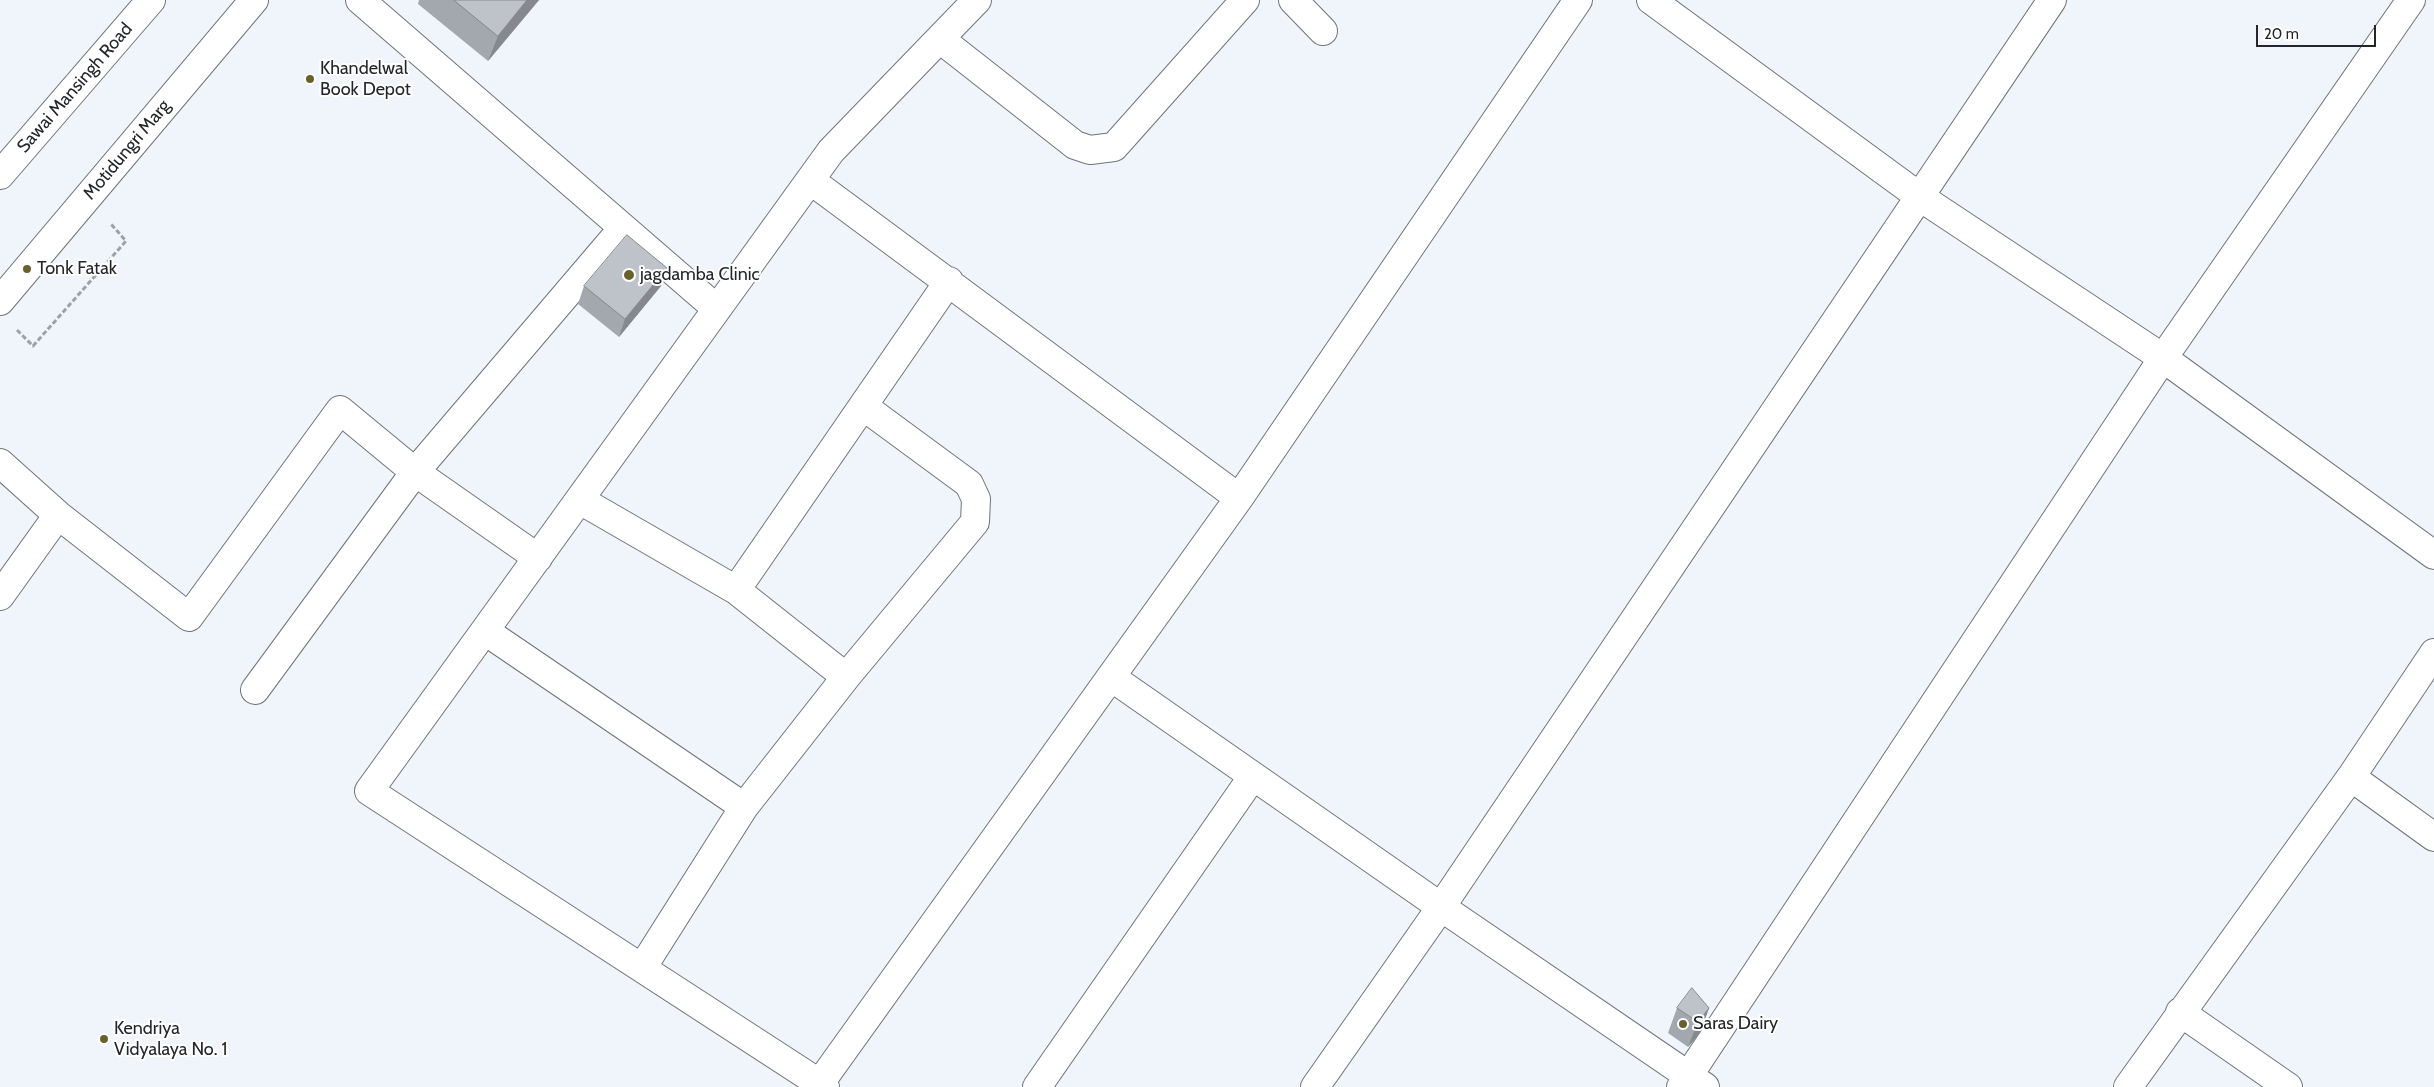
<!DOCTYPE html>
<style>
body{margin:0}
#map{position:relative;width:2434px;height:1087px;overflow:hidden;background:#f0f5fc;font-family:Cabin,sans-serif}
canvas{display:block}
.scale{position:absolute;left:2256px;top:25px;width:120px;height:22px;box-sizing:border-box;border:2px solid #242629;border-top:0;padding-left:6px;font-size:15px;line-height:18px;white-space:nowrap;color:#242629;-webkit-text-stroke:4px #fff;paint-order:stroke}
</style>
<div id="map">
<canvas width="2434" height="1087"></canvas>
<div class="scale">20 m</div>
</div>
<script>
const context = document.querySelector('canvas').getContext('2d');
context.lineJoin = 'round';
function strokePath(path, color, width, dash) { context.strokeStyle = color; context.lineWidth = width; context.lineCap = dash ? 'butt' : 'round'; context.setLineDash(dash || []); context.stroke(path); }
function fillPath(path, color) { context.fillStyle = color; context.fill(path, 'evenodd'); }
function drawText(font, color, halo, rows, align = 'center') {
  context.font = font + ' Cabin,sans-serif'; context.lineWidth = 4; context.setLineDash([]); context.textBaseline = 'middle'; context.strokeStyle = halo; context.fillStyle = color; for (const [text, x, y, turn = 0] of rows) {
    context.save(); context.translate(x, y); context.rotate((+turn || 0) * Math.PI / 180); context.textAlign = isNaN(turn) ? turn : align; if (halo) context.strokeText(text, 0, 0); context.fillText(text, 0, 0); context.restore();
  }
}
const minor = new Path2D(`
 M360,0L717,309
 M1293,0L1323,31
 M1651,0L1920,197L2163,358L2434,555
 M940,39L1075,145L1090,150L1114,147L1245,0
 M810,180L1239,498
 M0,463L58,515L189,617L340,410L415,472L623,228
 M580,500L736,590L846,677
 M736,590L949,281
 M0,596L58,515
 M485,631L744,807L642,968
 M1111,677L1441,907L1705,1087
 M255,690L415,472L538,558
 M2351,777L2434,837
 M744,807L846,677L975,522L976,499L969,484L863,406
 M2180,1012L2288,1087
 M820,1083L1239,498L1578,0
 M825,1087L369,791L831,151L977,0
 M1037,1087L1253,776
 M1315,1087L1441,907L2052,0
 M1681,1087L2163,358L2411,0
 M2128,1087L2351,777L2434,653`);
const major = new Path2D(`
 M0,175L151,0
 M0,301L254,0`);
strokePath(minor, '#6f747a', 30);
strokePath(major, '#6f747a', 30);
strokePath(new Path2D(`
 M17,330L33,346L126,241L111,224`), '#9ea2a7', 3, [5, 2.5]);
strokePath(minor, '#fff', 28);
strokePath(major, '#fff', 28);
fillPath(new Path2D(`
 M419,0H539L488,61L418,4Z
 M667,268L661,286L619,337L578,304L584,286Z
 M1677,1008H1709L1700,1033L1688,1047L1668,1033Z`), '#a3a8ae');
fillPath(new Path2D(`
 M527,0H539L488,61L498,36Z
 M667,268L661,286L619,337L625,319Z
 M1709,1008L1700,1033L1688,1047L1698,1022Z`), '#85888d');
const building = new Path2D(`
 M454,0H527L498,36Z
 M627,235L667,268L625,319L584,286Z
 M1692,988L1709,1008L1698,1022L1677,1008Z`);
fillPath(building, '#bec3ca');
strokePath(building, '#85888d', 1);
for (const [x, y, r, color] of [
 [310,79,5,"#69612d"],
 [27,269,5,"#69612d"],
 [629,275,6,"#69612d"],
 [1683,1024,5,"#69612d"],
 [104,1039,5,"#69612d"]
]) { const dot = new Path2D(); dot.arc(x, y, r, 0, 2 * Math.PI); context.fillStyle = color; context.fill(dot); strokePath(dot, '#fff', 2); }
drawText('18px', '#242629', '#fff', [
 ["Khandelwal",320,69],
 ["Book Depot",320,90],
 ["Tonk Fatak",37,269],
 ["jagdamba Clinic",640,275],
 ["Saras Dairy",1693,1024],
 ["Kendriya",114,1029],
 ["Vidyalaya No. 1",114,1050]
], 'left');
drawText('18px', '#242629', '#fff', [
 ["Sawai Mansingh Road",75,88,-49],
 ["Motidungri Marg",127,150,-50]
]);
</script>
